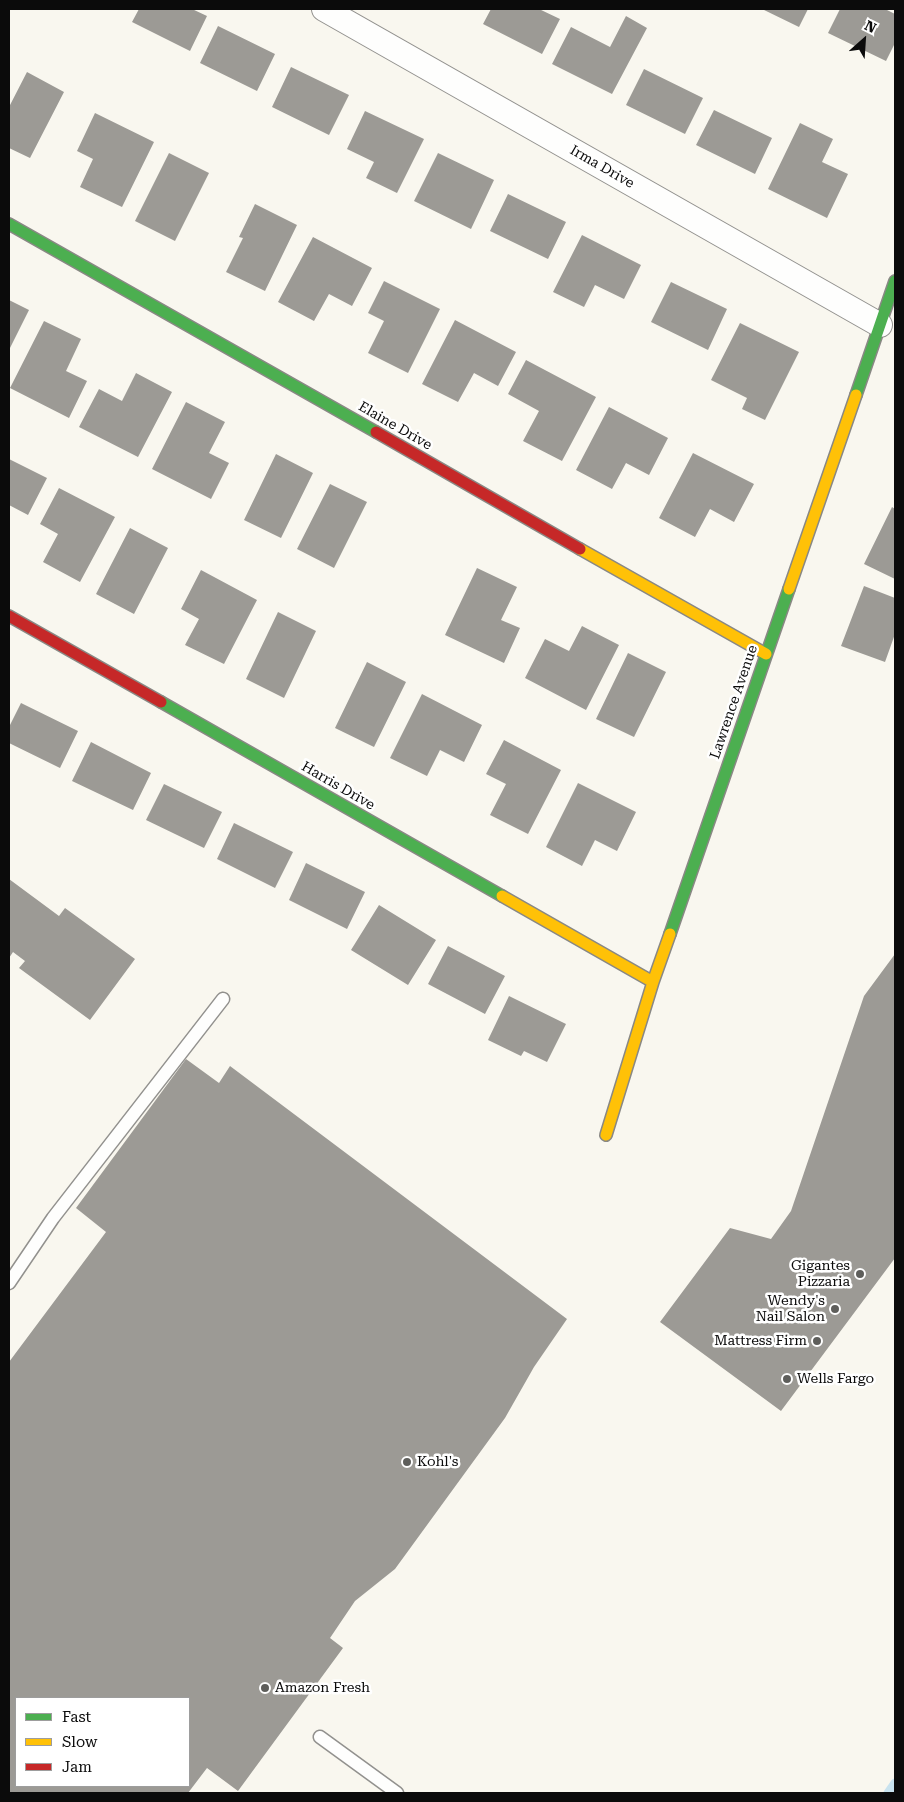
<!DOCTYPE html>
<style>
body{margin:0}
#map{position:relative;width:904px;height:1802px;overflow:hidden;background:#f9f7ef;font-family:"Roboto Serif",serif}
canvas{display:block}
.frame{position:absolute;inset:0;border:10px solid #0b0b0b;pointer-events:none}
.legend{position:absolute;left:15px;top:1697px;width:175px;height:90px;box-sizing:border-box;background:#fff;border:1px solid #9d9d9d;margin:0;padding:6px 9px;list-style:none;font-size:15px;color:#0b0b0b}
.legend li{display:flex;align-items:center;gap:10px;height:25px}
.legend b{width:25px;border:1px solid #9d9d9d}
.north{position:absolute;left:839px;top:15px;width:50px;height:50px;-webkit-text-stroke:4px #fff;paint-order:stroke;rotate:26deg;font-size:14px;font-weight:700;line-height:20px;text-align:center;color:#0b0b0b}
.north::after{content:'';display:block;margin:auto;width:18px;height:22px;background:#0b0b0b;clip-path:polygon(50% 0,100% 100%,50% 72%,0 100%)}
</style>
<div id="map">
<canvas width="904" height="1802"></canvas>
<div class="frame"></div>
<ul class="legend">
<li><b style="height:6px;background:#4caf50"></b>Fast</li>
<li><b style="height:6px;background:#ffc107"></b>Slow</li>
<li><b style="height:6px;background:#c62828"></b>Jam</li>
</ul>
<div class="north">N</div>
</div>
<script>
const context = document.querySelector('canvas').getContext('2d');
context.lineJoin = 'round';
function strokePath(path, color, width, dash) { context.strokeStyle = color; context.lineWidth = width; context.lineCap = dash ? 'butt' : 'round'; context.setLineDash(dash || []); context.stroke(path); }
function fillPath(path, color) { context.fillStyle = color; context.fill(path, 'evenodd'); }
function drawText(font, color, halo, rows, align = 'center') {
  context.font = font + ' "Roboto Serif",serif'; context.lineWidth = 5; context.setLineDash([]); context.textBaseline = 'middle'; context.strokeStyle = halo; context.fillStyle = color; for (const [text, x, y, turn = 0] of rows) {
    context.save(); context.translate(x, y); context.rotate((+turn || 0) * Math.PI / 180); context.textAlign = isNaN(turn) ? turn : align; if (halo) context.strokeText(text, 0, 0); context.fillText(text, 0, 0); context.restore();
  }
}
strokePath(new Path2D(`
 M888,1793L895,1783`), '#c9e3ef', 9);
fillPath(new Path2D(`
 M139,9H192L207,16L190,51L132,22Z
 M491,9H539L560,19L542,54L483,24Z
 M762,9H808L799,27Z
 M840,9H885L895,14V43L886,61L828,33Z
 M626,16L647,28L612,94L552,64L571,27L610,47Z
 M218,26L275,54L257,91L200,63Z
 M291,67L349,95L329,135L272,107Z
 M644,69L703,98L685,134L626,105Z
 M27,72L64,92L30,158L9,148V107Z
 M714,110L772,138L755,174L696,145Z
 M365,111L424,139L397,193L366,178L374,162L347,149Z
 M95,113L154,142L122,207L80,187L93,159L77,151Z
 M800,123L833,139L822,162L848,174L827,218L768,189Z
 M169,153L209,173L175,241L135,221Z
 M438,153L494,180L471,229L414,201Z
 M508,194L566,222L548,259L490,231Z
 M255,204L297,225L265,291L226,272L243,238L239,237Z
 M582,235L641,265L624,299L595,285L584,307L553,292Z
 M313,237L372,268L352,306L329,294L314,321L278,302Z
 M384,281L440,309L408,373L368,353L384,321L368,313Z
 M671,282L727,309L708,350L651,322Z
 M9,300L29,310L9,350Z
 M455,320L516,352L498,386L474,373L458,402L422,384Z
 M44,321L81,339L66,371L87,381L69,418L10,388Z
 M740,323L799,352L765,420L742,409L747,398L711,380Z
 M526,360L596,397L562,461L523,441L539,411L508,394Z
 M136,373L172,392L138,457L79,427L99,389L122,401Z
 M186,402L225,422L209,453L229,463L211,499L152,469Z
 M609,407L668,438L649,475L626,463L612,489L576,470Z
 M693,453L754,484L734,522L710,509L695,537L659,518Z
 M276,454L313,473L281,538L244,520Z
 M9,459L47,478L28,515L9,505Z
 M330,484L367,502L334,568L297,549Z
 M59,488L115,517L80,582L43,562L58,534L40,524Z
 M892,507L895,509V579L864,564Z
 M130,528L168,548L134,614L96,594Z
 M477,568L517,587L501,620L520,628L504,663L445,635Z
 M201,570L257,600L224,664L185,645L199,619L181,609Z
 M864,586L895,598V634L885,662L841,646Z
 M278,612L316,631L284,698L246,679Z
 M582,626L619,645L586,710L525,678L545,639L569,651Z
 M628,653L666,672L634,737L596,719Z
 M367,662L406,682L374,747L335,728Z
 M422,694L482,725L464,762L440,750L427,776L390,758Z
 M21,703L78,731L60,768L9,743V727Z
 M504,740L561,770L528,834L490,815L506,784L486,774Z
 M91,742L151,773L133,810L72,781Z
 M578,783L636,812L617,851L595,840L582,866L546,847Z
 M164,784L222,812L204,848L146,820Z
 M234,823L293,852L275,888L217,859Z
 M306,863L365,892L347,929L289,900Z
 M9,879L59,916L65,908L135,959L90,1020L19,968L25,961L13,952L9,958Z
 M379,905L436,940L408,985L351,950Z
 M448,946L505,976L485,1014L428,984Z
 M895,954V1258L781,1411L660,1322L730,1228L771,1239L791,1211L864,996Z
 M509,996L566,1024L547,1062L524,1051L521,1056L488,1040Z
 M186,1059L219,1083L230,1066L567,1319L534,1367L505,1418L395,1569L355,1601L330,1638L343,1648L238,1791L207,1768L188,1793H9V1362L106,1232L76,1208ZM16,1698H189V1786H16Z`), '#9c9a95');
const lane = new Path2D(`
 M9,1283L53,1218L223,999
 M320,1737L397,1793`);
const street = new Path2D(`
 M324,9L880,325`);
const fast = new Path2D(`
 M9,224L376,432
 M856,395L895,281
 M161,702L502,896
 M670,934L789,589`);
const slow = new Path2D(`
 M580,549L766,654
 M789,589L856,395
 M502,896L653,982
 M606,1135L653,982L670,934`);
const jam = new Path2D(`
 M376,432L580,549
 M9,616L161,702`);
strokePath(lane, '#92918e', 15);
strokePath(street, '#92918e', 26);
strokePath(fast, '#898884', 14);
strokePath(slow, '#898884', 14);
strokePath(jam, '#898884', 14);
strokePath(lane, '#fefefd', 12);
strokePath(street, '#fefefd', 24);
strokePath(fast, '#4caf50', 11);
strokePath(slow, '#ffc107', 11);
strokePath(jam, '#c62828', 11);
for (const [x, y, r, color] of [
 [860,1274,5,"#5e5e5b"],
 [835,1309,5,"#5e5e5b"],
 [817,1341,5,"#5e5e5b"],
 [787,1379,5,"#5e5e5b"],
 [407,1462,5,"#5e5e5b"],
 [265,1688,5,"#5e5e5b"]
]) { const dot = new Path2D(); dot.arc(x, y, r, 0, 2 * Math.PI); context.fillStyle = color; context.fill(dot); strokePath(dot, '#fff', 2); }
drawText('14px', '#0b0b0b', '#fff', [
 ["Irma Drive",602,167,30],
 ["Elaine Drive",395,426,30],
 ["Lawrence Avenue",734,702,-71],
 ["Harris Drive",338,786,30]
]);
drawText('14px', '#0b0b0b', '#fff', [
 ["Gigantes",850,1266],
 ["Pizzaria",850,1282],
 ["Wendy's",825,1301],
 ["Nail Salon",825,1317],
 ["Mattress Firm",807,1341],
 ["Wells Fargo",797,1379,"left"],
 ["Kohl's",417,1462,"left"],
 ["Amazon Fresh",275,1688,"left"]
], 'right');
</script>
